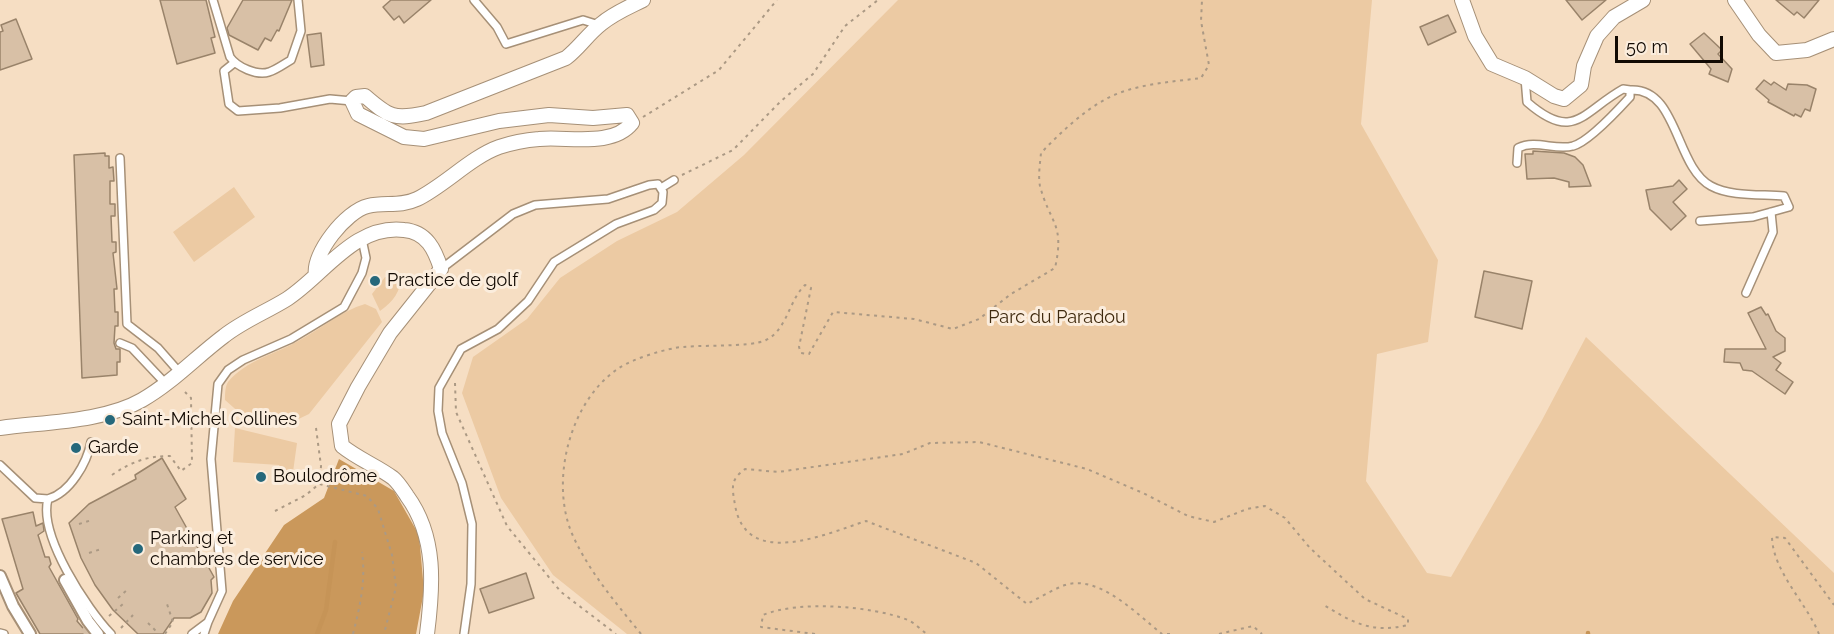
<!DOCTYPE html>
<meta charset="utf-8">
<style>
body{margin:0}
#map{position:relative;width:1834px;height:634px;overflow:hidden;background:#f6dec3;font-family:Raleway,sans-serif}
canvas{display:block}
.scale{position:absolute;left:1615px;top:36px;width:108px;height:27px;box-sizing:border-box;border:3px solid #120a03;border-top:0;padding-left:8px;font-size:18px;line-height:21px;white-space:nowrap;color:#120a03;-webkit-text-stroke:4px #fbeddd;paint-order:stroke}
</style>
<div id="map">
<canvas width="1834" height="634"></canvas>
<div class="scale">50 m</div>
</div>
<script>
const context = document.querySelector('canvas').getContext('2d');
context.lineJoin = 'round';
function fillPath(path, color) { context.fillStyle = color; context.fill(path, 'evenodd'); }
function strokePath(path, color, width, dash) { context.strokeStyle = color; context.lineWidth = width; context.lineCap = dash ? 'butt' : 'round'; context.setLineDash(dash || []); context.stroke(path); }
function drawText(font, color, halo, rows, align = 'center') {
  context.font = font + ' Raleway,sans-serif'; context.lineWidth = 6; context.setLineDash([]); context.textBaseline = 'middle'; context.strokeStyle = halo; context.fillStyle = color; for (const [text, x, y, turn = 0] of rows) {
    context.save(); context.translate(x, y); context.rotate((+turn || 0) * Math.PI / 180); context.textAlign = isNaN(turn) ? turn : align; if (halo) context.strokeText(text, 0, 0); context.fillText(text, 0, 0); context.restore();
  }
}
fillPath(new Path2D(`
 M898,0H1372L1361,124L1438,260L1428,342L1377,354L1366,481L1427,573L1451,577L1541,422L1586,337L1834,573V634H627L553,575L501,498L462,393L473,357L527,319L560,278L617,241L677,212L744,155Z
 M234,187L255,217L194,262L173,232Z
 M402,275C400,292 394,301 380,311L372,294L385,277Z
 M365,304L376,309L382,322L309,414L288,424L242,415L225,400C225,394 225,387 228,382C246,360 276,354 300,340C322,328 341,311 365,304Z
 M235,428L297,443L293,472H283L279,465L233,462Z`), '#eccaa3');
fillPath(new Path2D(`
 M339,459L394,491L419,535L424,591L416,634H218L233,601L284,525L324,498Z`), '#ca985b');
strokePath(new Path2D(`
 M1588,633V634
 M317,634L326,610L335,542`), '#c69457', 4.5);
const building = new Path2D(`
 M160,0H206L215,37L211,38L215,53L177,64Z
 M243,0H292L279,31L277,30L271,41L265,38L258,50L229,35L227,28Z
 M391,0H431L404,23L399,16L394,20L383,7Z
 M1566,0H1606L1582,20Z
 M1776,0H1819L1804,18L1797,12L1794,15Z
 M1448,15L1456,32L1428,45L1420,27Z
 M16,19L32,59L0,70V32L3,31L1,25Z
 M321,33L324,65L311,67L307,35Z
 M1704,33L1722,50L1718,54L1732,69L1728,82L1709,74L1711,69L1690,44Z
 M1764,80L1771,85L1774,82L1786,90L1788,84L1807,85L1816,89L1810,111L1805,109L1801,117L1795,114L1794,116L1768,102L1769,100L1756,89Z
 M1533,151L1564,153L1575,157L1583,165L1591,186L1569,187V182L1554,178L1527,179L1525,154H1533Z
 M105,153V156H109V168L113,167L114,181H110V204H115V216H111L112,242H116V252L113,253L117,289H114L115,312H118V326H115L114,343L116,349H120V362H117V375L82,378L74,155Z
 M1679,180L1687,189L1673,202L1686,216L1671,230L1650,209L1646,190L1673,186Z
 M1484,271L1532,281L1522,329L1475,317Z
 M1761,307L1766,315L1768,314L1776,331L1785,338V351L1773,357L1781,363L1776,370L1793,382L1785,394L1752,371L1743,370L1740,363L1724,362L1725,349H1766L1748,313Z
 M162,458L186,499L175,507L214,577L211,580L212,593L201,612L190,618H174L163,634H138L113,610L95,585L81,558L69,523L89,504L136,479L135,475Z
 M33,512L36,526L43,523L44,531L38,535L45,557H49L51,564L49,567L78,619L77,621L88,634H40L16,593L23,589L2,519Z
 M526,573L534,598L489,613L480,589Z`);
fillPath(building, '#d8c0a6');
strokePath(building, '#99836a', 1.5);
strokePath(new Path2D(`
 M84,634L92,626`), '#d4bea6', 10, [10, 5]);
const service = new Path2D(`
 M213,0L230,57C237,67 257,76 269,72C276,70 284,64 291,60L301,31L298,0
 M474,0L497,27L506,44L583,20L599,25
 M234,63L224,71L229,104L238,111L280,108L330,99L352,101
 M1630,90C1678,87 1675,167 1711,186C1731,197 1762,194 1784,196L1789,207L1753,217L1700,221
 M120,158L127,324L158,348L180,373
 M1517,163L1518,148C1536,139 1555,151 1573,146C1589,142 1619,109 1630,97V90L1623,89C1582,112 1574,143 1527,102L1525,78
 M661,188L674,180
 M441,269L513,214L535,205L608,199L649,185L658,184L663,192L662,203L654,210L616,224L554,262L528,301L498,329L461,349L439,388L438,411L442,433L462,483L472,524L471,584L464,634
 M1746,293L1773,232L1771,212
 M120,343L132,348L166,384
 M91,442C87,463 70,493 48,499C38,535 87,609 111,634
 M0,465L35,498L48,499
 M0,633L4,634
 M192,634L208,622L222,591L211,459L218,384L228,370L243,360L291,339L344,307L362,273L366,258L362,239
 M204,634L208,622`);
const pedestrian = new Path2D(`
 M0,576L13,606L30,634
 M65,580L88,621L98,634`);
const minor = new Path2D(`
 M1462,0L1475,36L1492,64L1525,78L1554,96L1564,99L1581,85L1584,66L1597,36L1614,17L1643,0
 M1735,0L1759,35L1776,53L1807,50L1834,39
 M316,275C312,254 346,211 368,206C385,202 400,207 417,199C444,186 471,157 499,147C511,143 527,140 539,139C567,136 612,148 632,123L627,115L593,118L549,115L499,121L424,139L404,137L358,114L352,101L356,97L365,96C389,117 394,120 426,113L566,58C579,48 588,34 601,24C614,13 629,7 643,0
 M0,428C43,422 104,422 142,400C172,383 196,357 224,336C243,321 266,312 287,299C324,275 354,224 404,230C427,232 435,250 441,269L390,333L358,387L339,424L342,446C358,459 377,466 393,478C398,482 403,490 407,496C437,537 433,587 427,634`);
strokePath(service, '#a69077', 10);
strokePath(pedestrian, '#a69077', 14);
strokePath(minor, '#a69077', 16);
strokePath(new Path2D(`
 M643,117L719,70L777,0
 M682,175L733,150L781,101L813,74L845,26L878,0
 M455,383L456,412L507,526L561,592L616,634
 M316,428L321,466L320,484
 M112,475C131,462 147,456 170,456L181,471L192,463L191,398L185,392
 M275,511L306,495L319,484L367,496L378,509L392,555L396,587L384,634
 M79,524L92,520
 M89,553L101,549
 M118,598L127,590
 M109,616L123,604
 M148,623L159,634
 M121,628L133,615
 M165,634L173,622L167,604
 M353,634C360,606 366,581 362,552
 M641,634C616,603 590,573 573,536C549,483 569,401 619,368C633,359 659,351 675,348C695,344 751,348 766,340C787,330 789,300 805,285L811,288L799,347L801,353L809,354L833,312L914,319L953,329L979,319L1011,294L1055,268C1065,223 1050,224 1040,186C1038,177 1040,163 1041,153C1060,133 1082,112 1106,99C1133,84 1171,82 1201,78L1209,65L1201,21L1202,0
 M815,634L761,627L763,615C799,600 872,606 908,620C915,623 921,630 927,634
 M1170,634H1162C1138,615 1099,574 1065,585C1052,590 1039,598 1027,604L976,563L866,521C826,534 746,570 735,505C732,487 730,480 745,469L778,472L903,454L930,443L979,442L1087,469L1143,493L1188,516L1214,522L1247,509L1265,506L1285,518L1310,548L1365,599L1408,619V625C1371,634 1352,622 1322,604
 M1219,634L1253,626L1262,634
 M1819,634C1806,602 1773,572 1772,537L1785,538L1834,605`), '#ab9984', 2, [3, 4.5]);
strokePath(service, '#fff', 7);
strokePath(pedestrian, '#fff', 10);
strokePath(minor, '#fff', 14);
for (const [x, y, r, color] of [
 [375,281,6,"#26687b"],
 [110,420,6,"#26687b"],
 [76,448,6,"#26687b"],
 [261,477,6,"#26687b"],
 [138,549,6,"#26687b"]
]) { const dot = new Path2D(); dot.arc(x, y, r, 0, 2 * Math.PI); context.fillStyle = color; context.fill(dot); strokePath(dot, '#fbeddd', 2); }
drawText('18px', '#120a03', '#fbeddd', [
 ["Practice de golf",387,281],
 ["Saint-Michel Collines",122,420],
 ["Garde",88,448],
 ["Boulodrôme",273,477],
 ["Parking et",150,539],
 ["chambres de service",150,560]
], 'left');
drawText('18px', '#3e290d', '#fbeddd', [
 ["Parc du Paradou",1057,318]
]);
</script>
